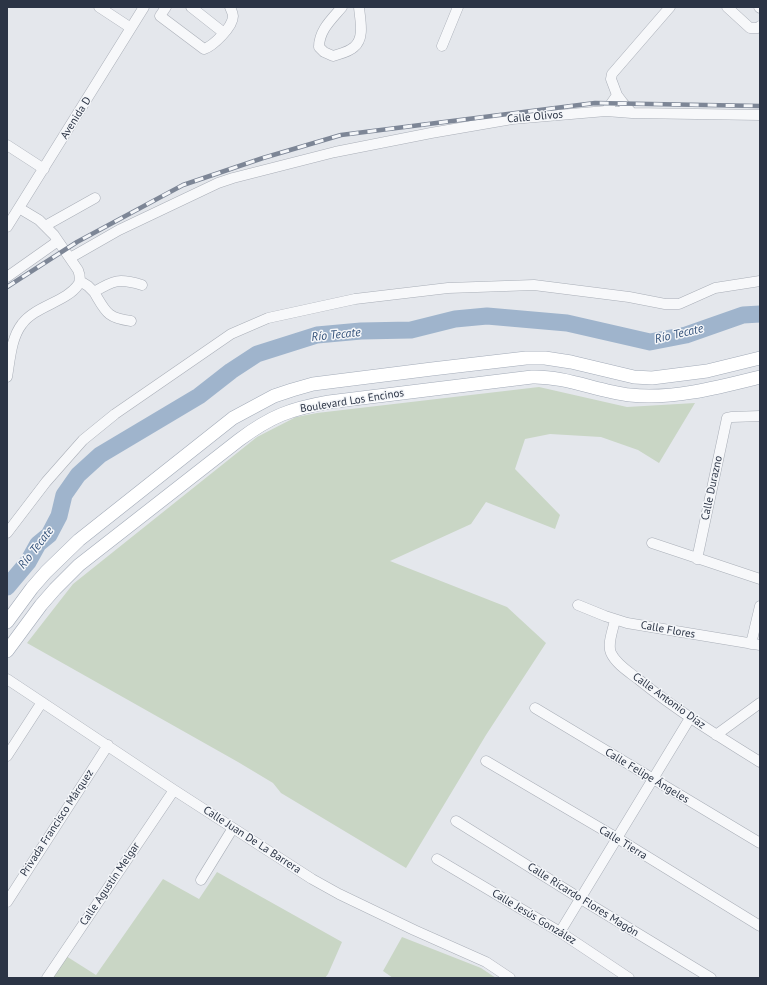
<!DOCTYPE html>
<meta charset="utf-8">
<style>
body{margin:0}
#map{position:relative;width:767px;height:985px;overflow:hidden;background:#e4e7ec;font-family:"PT Sans",sans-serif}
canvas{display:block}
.frame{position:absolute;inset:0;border:8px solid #2b3445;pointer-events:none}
</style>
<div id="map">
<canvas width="767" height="985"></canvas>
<div class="frame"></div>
</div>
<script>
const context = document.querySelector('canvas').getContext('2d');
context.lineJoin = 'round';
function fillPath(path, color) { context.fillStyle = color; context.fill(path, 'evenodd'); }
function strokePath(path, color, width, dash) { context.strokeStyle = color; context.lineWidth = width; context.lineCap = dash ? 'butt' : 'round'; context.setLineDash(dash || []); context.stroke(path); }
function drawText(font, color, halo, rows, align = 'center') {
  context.font = font + ' "PT Sans",sans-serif'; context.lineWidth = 3; context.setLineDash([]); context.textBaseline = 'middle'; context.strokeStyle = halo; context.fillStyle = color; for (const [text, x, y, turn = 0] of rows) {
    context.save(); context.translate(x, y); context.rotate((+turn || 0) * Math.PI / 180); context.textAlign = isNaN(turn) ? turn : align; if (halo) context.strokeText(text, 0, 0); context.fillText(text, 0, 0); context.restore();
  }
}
fillPath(new Path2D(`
 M539,387L627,407L695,403L659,463L638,450L601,437L550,434L525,439L515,469L560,515L555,529L486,502L471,524L390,561L507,607L546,643L486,735L406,868L281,793L273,783L238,762L27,643L73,584L257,437L296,417L317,413Z
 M217,872L342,942L328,974L325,978H52L66,956L96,975L163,879L199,899Z
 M402,937L481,968L496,978H393L383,971Z`), '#c9d6c5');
strokePath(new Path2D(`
 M7,587L28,562L38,544L49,535L59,516L64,495L78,475L100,455L199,396L231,371L257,354L317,335L361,331L411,330L455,319L487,316L567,323L650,342L686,335L743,315L760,314`), '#9fb4cc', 17);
const minor = new Path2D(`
 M99,7L131,28
 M166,7L160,16L204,49C213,46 233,27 233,16C233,13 231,10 230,7
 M191,7L224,33
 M342,7C332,19 319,30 319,47L324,52L333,56C339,54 349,52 354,47C365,38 360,20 359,7
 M727,7L750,28H758L760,26
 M759,7L760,8
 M442,46L458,7
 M617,95L623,103L632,113L760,115
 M606,111L632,113
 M7,145L44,169
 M45,226L95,198
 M7,227L144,7
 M70,258L119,230L218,183L233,178L335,152L431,133L512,119L606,111L617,95L611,79L612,74L670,7
 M7,277L58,241
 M80,281L88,286L94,292C114,280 119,278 142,285
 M94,292C106,312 107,318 131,321
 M7,377C10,360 11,338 22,324C35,306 66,302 78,285C81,280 80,275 78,270L54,235L39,220L19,208
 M7,533L46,482L83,440L115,414L231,334L268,318L355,299L448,288L534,285L629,297L665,304H679L715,288L760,281
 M652,543L760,579
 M697,559L727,418L732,417L760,416
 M578,605L605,616L627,623L760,645
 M615,620C613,630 607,644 611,653C616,664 629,672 638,679C676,710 718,736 760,762
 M751,644L760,606
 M7,679L174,790L312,879L339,894L414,930L486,962L510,978
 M535,708L760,843
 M716,735L760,703
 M7,756L42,702
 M486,761L617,838L760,926
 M456,821L581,899L711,978
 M437,859L560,932L629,978
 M201,880L233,828
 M7,902L108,745
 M560,932L690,718
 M47,978L174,790`);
const major = new Path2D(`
 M7,622L32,588L46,572L79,540L233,418L274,396L292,390L313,384L432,369L526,358H545L571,362L634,377L652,378L707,371L760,358
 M7,651L41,605L55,589L79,565L239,440C271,416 290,409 329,402L532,377C565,376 597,391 630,395C671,400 720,387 760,377`);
strokePath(minor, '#a9aeb7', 11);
strokePath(major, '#a3abb8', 14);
strokePath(minor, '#f7f8fa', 10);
strokePath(major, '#fff', 13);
const rail = new Path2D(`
 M7,287L77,242L183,185L263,158L341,135L595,103L760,106`);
strokePath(rail, '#7d8696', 4.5);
strokePath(rail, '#f4f6f9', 3, [9]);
drawText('11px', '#2b3445', '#f4f6f9', [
 ["Calle Olivos",535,117,-5],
 ["Avenida D",76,118,-58],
 ["Boulevard Los Encinos",352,401,-9],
 ["Calle Durazno",712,488,-78],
 ["Calle Flores",668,630,10],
 ["Calle Antonio Díaz",669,701,36],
 ["Calle Felipe Ángeles",647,776,31],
 ["Privada Francisco Márquez",57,823,-57],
 ["Calle Juan De La Barrera",252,840,33],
 ["Calle Tierra",623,843,31],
 ["Calle Agustín Melgar",110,884,-56],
 ["Calle Ricardo Flores Magón",583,900,32],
 ["Calle Jesús González",534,917,31]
]);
drawText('italic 12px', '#34527a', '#f4f6f9', [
 ["Río Tecate",679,334,-13],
 ["Río Tecate",336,335,-6],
 ["Río Tecate",36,548,-52]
]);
</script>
